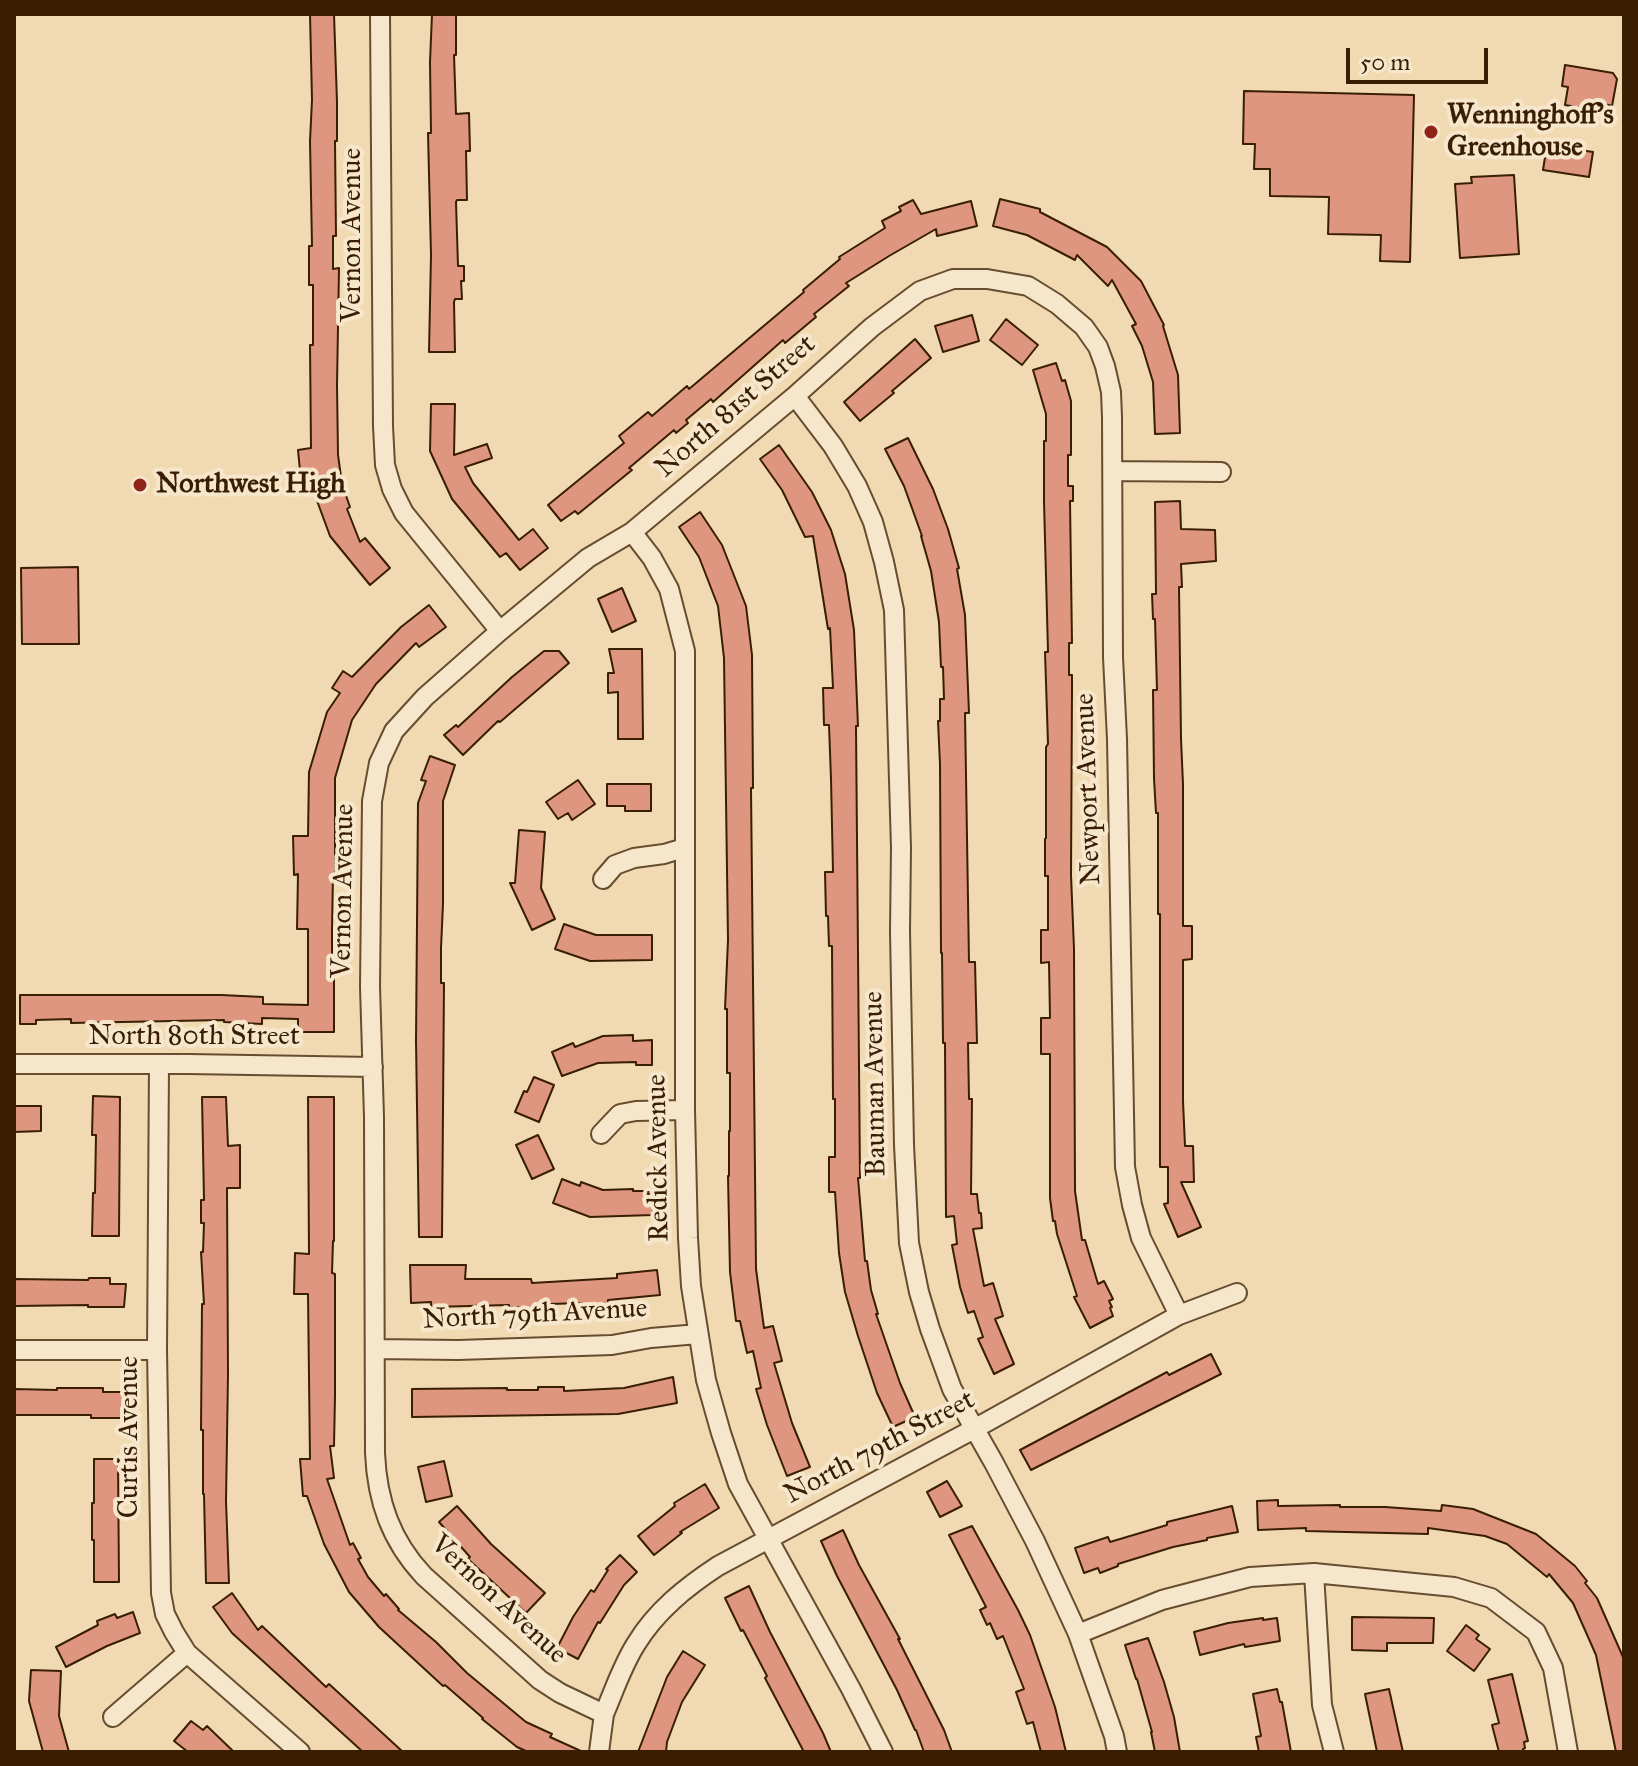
<!DOCTYPE html>
<style>
body{margin:0}
#map{position:relative;width:1638px;height:1766px;overflow:hidden;background:#f1d9b1;font-family:"IM FELL Great Primer",serif}
canvas{display:block}
.frame{position:absolute;inset:0;border:16px solid #391e04;pointer-events:none}
.scale{position:absolute;left:1346px;top:48px;width:142px;height:36px;box-sizing:border-box;border:4px solid #391e04;border-top:0;padding-left:10px;font-size:24px;line-height:28px;white-space:nowrap;color:#391e04;-webkit-text-stroke:6px #f6e6cc;paint-order:stroke}
</style>
<div id="map">
<canvas width="1638" height="1766"></canvas>
<div class="frame"></div>
<div class="scale">50 m</div>
</div>
<script>
const context = document.querySelector('canvas').getContext('2d');
context.lineJoin = 'round';
function fillPath(path, color) { context.fillStyle = color; context.fill(path, 'evenodd'); }
function strokePath(path, color, width, dash) { context.strokeStyle = color; context.lineWidth = width; context.lineCap = dash ? 'butt' : 'round'; context.setLineDash(dash || []); context.stroke(path); }
function drawText(font, color, halo, rows, align = 'center') {
  context.font = font + ' "IM FELL Great Primer",serif'; context.lineWidth = 8; context.setLineDash([]); context.textBaseline = 'middle'; context.strokeStyle = halo; context.fillStyle = color; for (const [text, x, y, turn = 0] of rows) {
    context.save(); context.translate(x, y); context.rotate((+turn || 0) * Math.PI / 180); context.textAlign = isNaN(turn) ? turn : align; if (halo) context.strokeText(text, 0, 0); context.fillText(text, 0, 0); context.restore();
  }
}
const building = new Path2D(`
 M310,14H334L337,102V141H335L336,236H333V269L339,268L337,385L338,455L342,484L350,507L347,509L360,542L365,538L390,568L370,585L330,536L316,498L314,479L301,481L298,450L311,448L310,345H313V285H309V246H312L310,141L312,100Z
 M432,14L456,15V55H454L456,114L469,113L470,151H466L467,200H457L456,202L458,266H464V281H461L462,299H455L454,302L455,352H429L431,255L428,133H431L430,62Z
 M1565,65L1613,73L1617,79L1612,106L1605,104L1604,112L1565,105L1568,87L1562,86Z
 M1244,91L1414,95L1410,262L1380,261L1381,235L1328,234L1329,197L1270,196V169H1254L1255,144H1243Z
 M1547,145L1593,152L1589,177L1543,170Z
 M1514,175L1519,254L1460,258L1455,184L1472,183L1471,177Z
 M1000,199L1040,209V212L1107,247L1141,281L1164,325L1163,326L1178,375L1180,433L1155,434L1153,382L1142,346L1132,326L1136,324L1112,280L1108,286L1077,255L1075,260L1027,235L993,226Z
 M913,200L921,214L971,201L977,226L937,236L936,229L889,256L846,283L849,286L814,314L816,317L785,343L783,340L713,402L711,399L686,420L688,423L676,433L674,430L629,468L632,470L578,514L575,511L561,521L548,505L624,443L619,436L648,412L652,416L687,386L689,389L804,292L803,290L840,259L839,257L885,228L882,221L901,211L899,207Z
 M972,315L979,341L943,352L935,326Z
 M1006,319L1038,345L1022,365L990,340Z
 M915,339L931,358L892,391L894,393L860,421L844,402Z
 M1056,363L1062,381L1065,380L1071,401V455H1068V486H1073V501H1070L1072,643H1069V675H1072V690L1071,875L1074,949L1075,1191L1082,1240H1085L1098,1284L1104,1281L1113,1299L1109,1301L1112,1307L1110,1308L1113,1316L1090,1328L1074,1297L1077,1296L1057,1234L1055,1221H1053L1050,1198V1054H1041V1018H1050L1049,962L1041,963V930H1048V876H1045V839L1046,838V747L1048,744L1045,652H1048L1044,501V441H1046V414L1033,370Z
 M431,404H455L454,455L487,444L492,458L465,467L473,483L519,540L533,529L548,548L520,570L506,553L500,557L452,499L430,451Z
 M908,438L933,489L948,529L959,568L957,569L965,615L969,713H965L969,962H975L977,1043H968L969,1099H972L971,1194H977L979,1213H981L982,1228L973,1229L984,1286L993,1283L1003,1316L995,1319L1014,1364L994,1374L978,1339L983,1337L974,1311L968,1313L960,1287L952,1245L957,1244L954,1216L946,1217L945,1043H943L942,953H941L940,764L938,721H940V699H944L943,667H941L939,622L931,571L921,536H922L904,486L885,449Z
 M779,445L812,492L831,530L845,574L854,630L858,726H856L860,1178H858L865,1261H867L871,1290L878,1314H876L900,1383L915,1417L893,1427L877,1393L858,1336L845,1292L839,1253L835,1192H829V1157H835V1099H833L832,946H829L828,916H826L825,872H833L831,779L829,725H824L823,688H833L830,628L828,629L813,536L805,537L782,490L760,459Z
 M1180,501L1181,529L1215,530L1216,561L1181,564L1182,587H1179L1181,739L1183,784V926H1192V959L1183,960V1101L1185,1146H1193L1194,1182H1181L1201,1227L1178,1237L1164,1204L1168,1203V1167H1160V914H1158V813H1156L1154,778L1153,690H1157L1155,619H1153L1152,594H1156L1155,502Z
 M700,512L722,545L746,606L752,655L753,788H751L756,1269L764,1328L773,1326L782,1361L774,1363L792,1423L810,1467L787,1476L767,1425L756,1389L761,1388L753,1351L747,1353L740,1321H736L730,1272L728,1176H729V1131H730V1073H727V1009H725L728,940L724,658L718,606L699,557L679,527Z
 M78,567L79,644H22L21,568Z
 M622,588L636,621L612,632L598,599Z
 M429,605L446,627L419,647L416,643L376,684L352,720L335,778V874H333L332,929V960H336V976H334V1032H298V1019L262,1018V1024L224,1022V1020L71,1023V1019L36,1020V1024H20V995H221L263,997V1004L308,1005V929H297L298,874L294,875L293,836H308L309,772L327,712L340,693L332,688L343,671L352,677L401,627Z
 M609,649H642L643,739H618V692L608,693V673H614Z
 M544,651H559L569,663L500,722L498,721L463,755L444,735L456,725L458,727L512,677Z
 M430,756L455,765L443,801V904L441,948V983H444L442,1237H419L416,1041L418,803L426,781L421,780Z
 M578,780L595,804L572,820L568,813L558,819L546,802Z
 M607,784H651V811H625V806H607Z
 M519,830L545,832L541,888L555,919L532,930L510,883H515Z
 M564,924L596,935H652V960L590,961L555,949Z
 M633,1035V1041L652,1040V1065H636V1062L598,1063L562,1076L552,1052L573,1043L575,1047L603,1036Z
 M534,1077L554,1085L539,1122L515,1112L524,1091L527,1092Z
 M93,1096L120,1097L119,1236H92L93,1193H95L96,1135H92Z
 M202,1097H226L228,1146L240,1145V1188H227L228,1375L226,1501L229,1583H206L204,1494H203V1430H201L202,1304H204L201,1252H203L204,1223H201V1200H204Z
 M308,1097H334V1241H333L332,1273L335,1274V1396L334,1446H330L334,1478L327,1479L350,1545L353,1543L361,1558L358,1559L368,1577L384,1596L386,1594L399,1609L398,1610L436,1642L467,1673L526,1722L552,1734L550,1737L583,1752H528L517,1747L482,1719L483,1718L445,1685L443,1686L379,1627L349,1592L324,1544L307,1496H303L300,1459H310L308,1294H294L295,1253L309,1254Z
 M14,1106H41V1131L14,1132Z
 M538,1135L554,1169L532,1179L516,1145Z
 M562,1179L580,1186L581,1182L603,1190L633,1189V1191H652L653,1215L590,1217L553,1203Z
 M410,1265H466L465,1279H531L532,1283L617,1278V1274L657,1270L660,1295L608,1300V1305L582,1306V1303L550,1304V1307L530,1308L509,1307V1305L431,1307V1302L411,1303Z
 M89,1278H110V1284H126L124,1307H88V1305L14,1306V1279L88,1280Z
 M1211,1354L1221,1374L1031,1470L1020,1450L1167,1372L1169,1375Z
 M673,1377L677,1403L618,1414L412,1417V1389L507,1388V1390H538V1387H564V1391L624,1388Z
 M57,1388H103V1392H127V1418H91V1415H14V1389L57,1390Z
 M94,1459H118L119,1582H94V1540H92V1503H94Z
 M444,1461L452,1496L426,1502L418,1467Z
 M947,1481L962,1506L940,1517L927,1492Z
 M705,1484L719,1508L680,1532L682,1533L654,1555L638,1536L675,1506L674,1503Z
 M1278,1500V1506L1340,1505V1507H1385L1441,1511L1442,1505L1473,1509L1536,1534L1575,1566L1587,1581L1585,1583L1597,1598L1623,1657L1624,1752H1616L1596,1655L1573,1603L1549,1574L1547,1577L1507,1544L1485,1536L1428,1528V1534L1306,1531V1528L1258,1530L1257,1501Z
 M457,1506L491,1544L545,1593L526,1613L468,1559L470,1557L439,1522Z
 M1232,1506L1238,1532L1207,1538V1540L1173,1547L1118,1564V1566L1100,1573L1098,1568L1084,1573L1075,1548L1108,1537L1110,1542L1167,1525V1522Z
 M972,1526L1018,1610L1030,1635L1055,1707L1066,1752H1041L1033,1722L1027,1724L1016,1692L1024,1689L1003,1636L997,1639L990,1623L987,1625L980,1610L986,1607L949,1535Z
 M843,1530L859,1565L900,1639H898L944,1730L952,1752H924L916,1730H915L897,1690L837,1576L821,1541Z
 M620,1555L637,1572L624,1585L600,1623L598,1622L578,1659L557,1648L573,1617L591,1590L594,1592L608,1570L606,1569Z
 M749,1586L770,1632L823,1733L831,1752H804L765,1678L767,1676L743,1630L741,1631L725,1598Z
 M232,1593L258,1630L262,1626L326,1687L329,1684L403,1752H363L232,1633L213,1607Z
 M133,1612L140,1633L107,1646L66,1667L56,1647L98,1625L97,1621L115,1614L117,1618Z
 M1352,1617L1434,1618L1433,1643H1387V1651L1352,1650Z
 M1263,1618V1620L1277,1618L1280,1641L1245,1647L1244,1644L1200,1655L1194,1632L1228,1623Z
 M1466,1625L1479,1635L1476,1639L1490,1649L1474,1671L1447,1651Z
 M1148,1638L1164,1682L1174,1717L1180,1752H1155L1151,1732H1152L1137,1679H1136L1125,1645Z
 M683,1651L705,1665L682,1702L667,1742L666,1752H638L667,1677Z
 M31,1670L61,1671L59,1716L69,1752H43L29,1701Z
 M1512,1674L1528,1741L1524,1742L1525,1748L1523,1749V1752H1499L1492,1725L1499,1723L1488,1680Z
 M1277,1689L1280,1702H1282L1291,1752H1259L1256,1737L1261,1736L1253,1694Z
 M1389,1689L1398,1730L1403,1752H1377L1365,1694Z
 M191,1721L203,1730L207,1726L234,1752H188L174,1741Z`);
fillPath(building, '#df967f');
strokePath(building, '#391e04', 2);
const street = new Path2D(`
 M380,14L383,426L385,465L392,489L404,513L500,631
 M795,396L833,446L857,486L873,522L884,562L894,610L901,848L900,931L904,1145L909,1243L919,1292L930,1329L952,1389L994,1463L1035,1541L1078,1634L1114,1736L1117,1752
 M1113,471L1221,472
 M632,532L652,558L669,589L685,651V1110L688,1238L691,1286L706,1380L721,1433L738,1484L851,1689L883,1752
 M603,879L615,865L634,858L664,854L684,848
 M14,1064H188L373,1067
 M159,1065L157,1350L161,1593L165,1614L174,1632L187,1653L300,1752
 M601,1134L620,1114L636,1111L685,1110
 M375,1349L458,1350L612,1345L651,1338L698,1334
 M14,1350H157
 M1314,1573L1322,1705L1334,1752
 M1078,1634L1162,1600L1250,1577L1314,1573L1454,1587L1491,1598L1536,1632L1553,1668L1568,1752
 M604,1714C614,1691 622,1666 636,1644C656,1611 686,1587 718,1566L974,1429L1179,1315L1237,1293
 M113,1717L187,1653
 M599,1752L604,1714L560,1693L540,1680L424,1576C391,1541 377,1501 375,1453L374,1117L370,987L372,801L379,763L394,731L425,697L500,631L588,558L632,532L795,396L872,327L920,291L953,279H987L1028,286L1057,304L1084,327L1098,347L1105,366L1111,392L1112,417L1113,657L1117,739L1125,1167L1132,1205L1141,1238L1179,1315`);
strokePath(street, '#674d2f', 22);
strokePath(street, '#f6e6cc', 18);
for (const [x, y, r, color] of [
 [1431,132,8,"#8f2418"],
 [140,485,8,"#8f2418"]
]) { const dot = new Path2D(); dot.arc(x, y, r, 0, 2 * Math.PI); context.fillStyle = color; context.fill(dot); strokePath(dot, '#f6e6cc', 3); }
drawText('bold 28px', '#391e04', '#f6e6cc', [
 ["Wenninghoff's",1447,116],
 ["Greenhouse",1447,148],
 ["Northwest High",156,485]
], 'left');
drawText('28px', '#391e04', '#f6e6cc', [
 ["Vernon Avenue",353,235,-90],
 ["North 81st Street",736,407,-41],
 ["Newport Avenue",1089,789,-92],
 ["Vernon Avenue",344,891,-89],
 ["North 80th Street",194,1037],
 ["Bauman Avenue",876,1084,-91],
 ["Redick Avenue",659,1158,-91],
 ["North 79th Avenue",535,1315,-3],
 ["Curtis Avenue",130,1437,-90],
 ["North 79th Street",880,1448,-28],
 ["Vernon Avenue",498,1600,43]
]);
</script>
